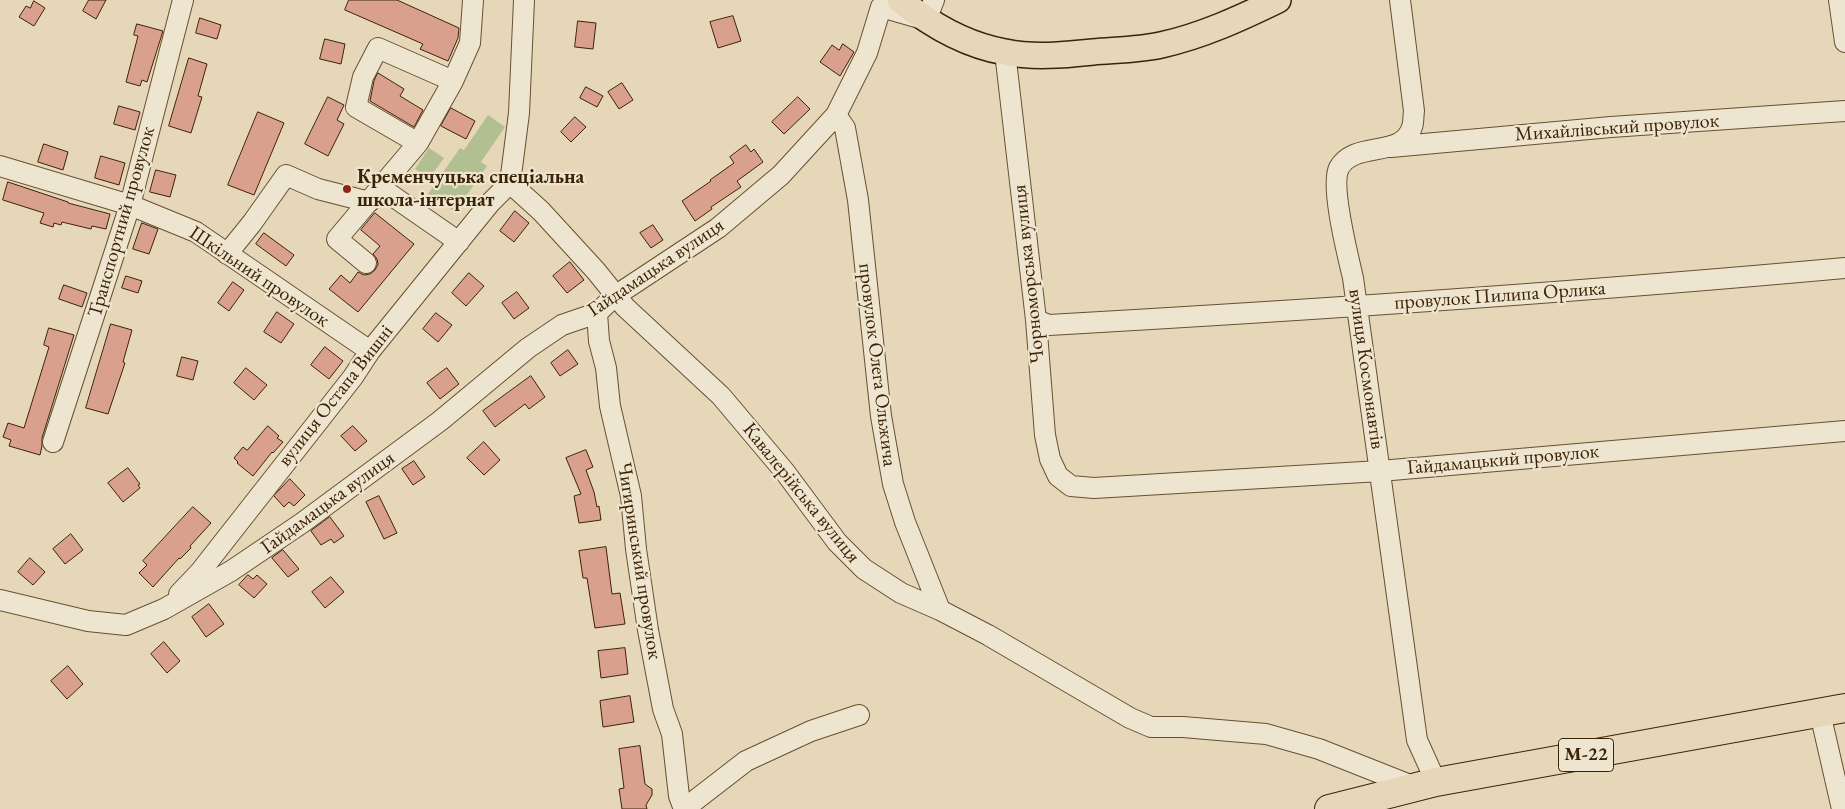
<!DOCTYPE html>
<meta charset="utf-8">
<style>
body{margin:0}
canvas{display:block;background:#e5d7b7}
</style>
<canvas width="1845" height="809"></canvas>
<script>
const context = document.querySelector('canvas').getContext('2d');
context.lineJoin = 'round';
function fillPath(path, color) { context.fillStyle = color; context.fill(path, 'evenodd'); }
function strokePath(path, color, width, dash) { context.strokeStyle = color; context.lineWidth = width; context.lineCap = dash ? 'butt' : 'round'; context.setLineDash(dash || []); context.stroke(path); }
function drawText(font, color, halo, rows, align = 'center') {
  context.font = font + ' "EB Garamond",serif'; context.lineWidth = 4.5; context.setLineDash([]); context.textBaseline = 'middle'; context.strokeStyle = halo; context.fillStyle = color; for (const [text, x, y, turn = 0] of rows) {
    context.save(); context.translate(x, y); context.rotate((+turn || 0) * Math.PI / 180); context.textAlign = isNaN(turn) ? turn : align; if (halo) context.strokeText(text, 0, 0); context.fillText(text, 0, 0); context.restore();
  }
}
fillPath(new Path2D(`
 M488,115L505,127L481,162L487,166L455,212L428,194L460,148L464,150Z
 M429,148L444,158L429,179L415,169Z`), '#b2bf90');
const building = new Path2D(`
 M89,0H106L96,19L83,11Z
 M349,0H397L459,28L458,38L448,61L420,49L423,44L345,10Z
 M34,1L45,8L34,26L19,17L26,6L30,8Z
 M733,16L741,41L718,48L710,22Z
 M200,18L221,25L217,39L196,33Z
 M578,21L596,23L593,49L575,47Z
 M137,24L163,31L147,82L142,80L140,86L126,82L138,36L134,35Z
 M325,39L345,44L341,64L320,59Z
 M843,44L854,52L840,76L820,62L832,45L839,50Z
 M189,58L207,64L198,96L202,97L191,133L169,126Z
 M378,73L404,89L400,96L423,110L414,127L370,101L374,81Z
 M622,83L633,100L619,109L608,92Z
 M586,87L603,96L597,107L580,98Z
 M328,97L344,105L337,120L344,124L328,156L305,144Z
 M798,97L810,109L784,134L772,122Z
 M119,106L140,112L135,130L114,124Z
 M451,108L475,121L466,139L441,126Z
 M258,112L284,123L254,195L228,185Z
 M575,117L586,127L571,142L561,132Z
 M44,144L68,152L63,170L38,162Z
 M746,145L751,152L754,149L763,162L737,181L741,187L711,207L712,209L695,221L682,201L711,181L710,180L734,163L730,157Z
 M101,156L125,163L119,185L95,178Z
 M156,170L176,175L170,197L150,192Z
 M8,182L68,202V203L110,214L106,229L92,226L91,229L62,222L61,225L54,223L53,227L40,223L44,213L3,200Z
 M515,211L529,223L514,242L500,231Z
 M375,213L414,244L358,312L329,289L341,275L350,283L358,272L364,275L370,274L375,270L378,264L377,259L373,254L380,246L361,230Z
 M142,223L158,229L149,254L133,249Z
 M653,225L663,240L651,248L640,233Z
 M264,233L294,255L286,266L256,244Z
 M570,262L584,280L567,293L553,276Z
 M469,273L484,286L466,306L452,293Z
 M126,276L142,281L138,293L122,288Z
 M233,282L244,290L229,311L218,303Z
 M64,285L87,293L82,307L59,299Z
 M517,292L529,308L514,319L502,303Z
 M277,312L294,324L281,343L264,332Z
 M436,313L452,325L438,342L423,329Z
 M111,324L132,330L123,362L125,363L108,414L86,408Z
 M49,328L74,335L42,438V446L40,455L9,446L11,440L3,437L8,423L24,428L49,347L44,345Z
 M325,347L343,361L329,379L311,365Z
 M568,350L578,364L560,376L551,363Z
 M182,357L198,361L193,380L177,376Z
 M246,368L267,385L254,400L234,383Z
 M447,368L459,384L440,399L427,383Z
 M531,376L545,397L529,409L525,404L495,427L483,411Z
 M268,426L279,436L277,438L283,442L273,453L272,452L253,476L237,463L238,462L234,458L243,447L247,450Z
 M353,426L367,441L355,451L341,436Z
 M484,442L500,460L484,475L467,458Z
 M586,450L593,467L586,470L594,492L597,507L599,506L601,520L579,523L574,496L581,494L566,458Z
 M414,461L425,477L413,485L402,469Z
 M128,468L140,484L138,485L140,488L123,502L108,483Z
 M290,479L305,495L294,506L289,502L284,507L274,496Z
 M379,496L397,533L384,539L366,502Z
 M193,507L211,523L190,546L191,548L180,559L179,558L153,587L139,573L147,565L143,561Z
 M330,517L344,536L334,543L331,539L321,545L311,531Z
 M71,534L83,550L65,564L53,549Z
 M606,547L612,594L620,593L625,624L595,628L587,578H583L579,551Z
 M283,550L299,569L288,577L272,558Z
 M30,558L45,572L33,585L18,572Z
 M248,575L253,579L257,575L267,584L254,598L239,585Z
 M331,577L344,592L325,608L312,592Z
 M209,604L224,624L206,637L192,617Z
 M164,642L180,661L167,673L151,654Z
 M625,648L628,674L601,678L598,651Z
 M68,666L83,684L67,699L51,681Z
 M630,696L634,722L603,727L600,701Z
 M640,746L645,784L652,789V795L646,805L647,809H622L619,789L624,788L619,749Z`);
fillPath(building, '#d9a08e');
strokePath(building, '#3d2305', 1);
const minor = new Path2D(`
 M524,0L519,113L510,183L541,211L596,271L625,307L721,396L785,472L837,542L864,569L901,593L940,610L988,635L1130,718L1151,727H1183L1266,734L1319,749L1415,787
 M1400,0L1414,111C1413,116 1414,122 1412,127C1403,159 1354,140 1339,168C1330,186 1348,256 1353,278L1417,740L1436,782
 M1839,0L1845,42
 M1005,52L1036,320L1045,435L1050,459L1058,476L1071,486L1094,488L1380,471L1845,431
 M453,81L378,48L363,77L356,107L418,143L453,81L470,43L473,0
 M836,115L845,128L858,200L881,416L893,484L905,522L940,610
 M1391,147L1611,127L1845,111
 M0,166L130,205L196,232L370,351
 M381,188L459,242
 M227,254L252,223L286,175L318,189L369,202
 M366,263L337,239L418,143
 M597,313L599,341L606,368L610,406L631,496L636,549L648,630L663,709L672,734L679,796L684,809L746,761L811,731L859,715
 M1036,320L1049,325C1315,310 1580,292 1845,268
 M53,442L130,205L183,0
 M179,594L200,572L353,377L370,351L490,203L510,183
 M0,600L88,621L126,625L164,609L231,571L302,523L440,421L528,348L562,325L597,313L615,296L718,228L781,175L836,115L867,53L881,7L926,20L934,0
 M1820,713L1842,809`);
const major = new Path2D(`
 M900,0C931,25 965,45 1005,52C1034,58 1064,55 1093,52C1115,50 1139,50 1161,45C1202,36 1241,18 1278,0`);
const highway = new Path2D(`
 M1329,809L1436,782L1845,708`);
strokePath(minor, '#675032', 22);
strokePath(major, '#3d2305', 28);
strokePath(highway, '#3d2305', 30);
strokePath(minor, '#eee5d0', 20);
strokePath(major, '#e5d7b7', 25);
strokePath(highway, '#e5d7b7', 28);
for (const [x, y, r, color] of [
 [347,189,5,"#8f2418"]
]) { const dot = new Path2D(); dot.arc(x, y, r, 0, 2 * Math.PI); context.fillStyle = color; context.fill(dot); strokePath(dot, '#eee5d0', 2); }
for (const [x, y, w] of [
 [1586,755,55]
]) { const box = new Path2D(); box.roundRect(x - w / 2, y - 16.5, w, 33, 4); context.fillStyle = '#eee5d0'; context.fill(box); strokePath(box, '#3d2305', 1); }
drawText('bold 19px', '#3d2305', null, [
 ["М-22",1586,755]
]);
drawText('20px', '#3d2305', '#eee5d0', [
 ["Михайлівський провулок",1617,128,-4],
 ["Транспортний провулок",122,222,-74],
 ["Гайдамацька вулиця",656,268,-34],
 ["Чорноморська вулиця",1029,274,-96],
 ["Шкільний провулок",259,277,34],
 ["провулок Пилипа Орлика",1500,296,-4],
 ["провулок Олега Ольжича",877,365,83],
 ["вулиця Космонавтів",1366,369,82],
 ["вулиця Остапа Вишні",336,396,-52],
 ["Гайдамацький провулок",1503,460,-5],
 ["Кавалерійська вулиця",801,493,51],
 ["Гайдамацька вулиця",328,503,-36],
 ["Чигиринський провулок",639,561,81]
]);
drawText('bold 20px', '#3d2305', '#eee5d0', [
 ["Кременчуцька спеціальна",357,178],
 ["школа-інтернат",357,201]
], 'left');
</script>
